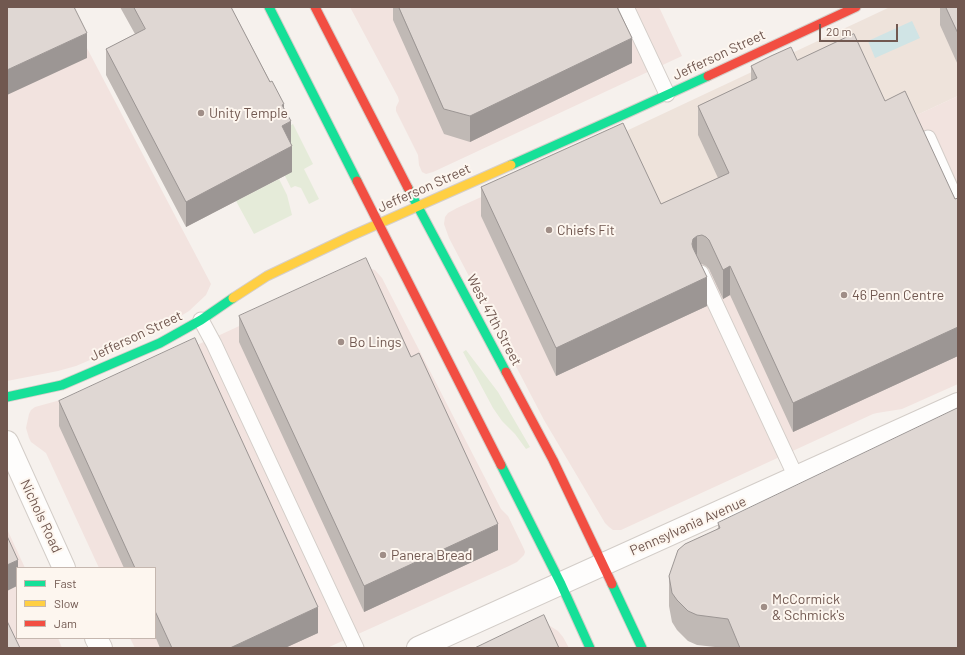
<!DOCTYPE html>
<style>
body{margin:0}
#map{position:relative;width:965px;height:655px;overflow:hidden;background:#f6f1ed;font-family:Barlow,sans-serif}
canvas{display:block}
.frame{position:absolute;inset:0;border:8px solid #715850;pointer-events:none}
.legend{position:absolute;left:16px;top:567px;width:140px;height:72px;box-sizing:border-box;background:#fdf6ef;border:1px solid #c5b7af;margin:0;padding:5px 7px;list-style:none;font-size:12px;color:#715850}
.legend li{display:flex;align-items:center;gap:8px;height:20px}
.legend b{width:20px;border:1px solid #c5b7af}
.scale{position:absolute;left:819px;top:24px;width:79px;height:18px;box-sizing:border-box;border:2px solid #715850;border-top:0;padding-left:5px;font-size:12px;line-height:14px;white-space:nowrap;color:#715850;-webkit-text-stroke:3px #fdf6ef;paint-order:stroke}
</style>
<div id="map">
<canvas width="965" height="655"></canvas>
<div class="frame"></div>
<ul class="legend">
<li><b style="height:5px;background:#16e098"></b>Fast</li>
<li><b style="height:5px;background:#ffcf43"></b>Slow</li>
<li><b style="height:5px;background:#f24e42"></b>Jam</li>
</ul>
<div class="scale">20 m</div>
</div>
<script>
const context = document.querySelector('canvas').getContext('2d');
context.lineJoin = 'round';
function fillPath(path, color) { context.fillStyle = color; context.fill(path, 'evenodd'); }
function strokePath(path, color, width, dash) { context.strokeStyle = color; context.lineWidth = width; context.lineCap = dash ? 'butt' : 'round'; context.setLineDash(dash || []); context.stroke(path); }
function drawText(font, color, halo, rows, align = 'center') {
  context.font = font + ' Barlow,sans-serif'; context.lineWidth = 4; context.setLineDash([]); context.textBaseline = 'middle'; context.strokeStyle = halo; context.fillStyle = color; for (const [text, x, y, turn = 0] of rows) {
    context.save(); context.translate(x, y); context.rotate((+turn || 0) * Math.PI / 180); context.textAlign = isNaN(turn) ? turn : align; if (halo) context.strokeText(text, 0, 0); context.fillText(text, 0, 0); context.restore();
  }
}
fillPath(new Path2D(`
 M890,7H958V96L666,231L622,133Z`), '#eee3db');
fillPath(new Path2D(`
 M7,7H78L68,12L211,284L206,295L189,311L171,322L154,332L97,357L76,366L58,371L7,381Z
 M350,7H659L682,56L433,172L426,174L422,172L419,165L418,155L396,111V107L399,101L398,97Z
 M958,96V384L902,409L877,413L873,414L621,530H613L609,527L605,523L544,420L449,238L444,224L445,217L448,213L457,208L622,133L666,231Z
 M368,268L375,270L382,278L501,509L508,516L524,549L525,552L524,555L517,562L509,566L327,648H135L130,638H155V568H99L46,453L31,442L29,438L26,428L29,414L31,410L35,407L86,393L101,387L222,334L362,269Z
 M7,529L25,568H17V638H58L62,648H7Z
 M547,624L558,631L563,637L569,648H503Z`), '#f2e3df');
fillPath(new Path2D(`
 M293,124L313,164L304,169L319,199L309,204L301,188L295,186L291,188L285,176L282,130Z
 M279,179L287,195L292,215L254,234L236,201Z
 M466,350L498,392L530,447L526,449L515,434L502,421L493,408L463,352Z`), '#e5ebd9');
fillPath(new Path2D(`
 M912,21L920,38L875,58L868,41Z`), '#d0e4e5');
const lane = new Path2D(`
 M626,7L667,94
 M928,138L958,205
 M701,273L796,477
 M201,320L214,344L356,648`);
const street = new Path2D(`
 M7,442L64,568
 M96,638L101,648
 M418,648L958,404`);
const fast = new Path2D(`
 M269,7L357,181
 M511,165L625,114L708,76
 M408,188L506,372
 M7,397L62,385L160,343L201,320L233,298
 M501,465L561,584L590,648
 M612,584L642,648`);
const slow = new Path2D(`
 M233,298L267,276L351,236L511,165`);
const jam = new Path2D(`
 M315,7L408,188
 M708,76L856,7
 M357,181L501,465
 M506,372L553,460L612,584`);
strokePath(lane, '#d3cdc8', 17);
strokePath(street, '#d3cdc8', 24);
strokePath(fast, '#d5cec9', 11);
strokePath(slow, '#d5cec9', 11);
strokePath(jam, '#d5cec9', 11);
strokePath(lane, '#fefdfc', 15);
strokePath(street, '#fefdfc', 22);
strokePath(fast, '#16e098', 9);
strokePath(slow, '#ffcf43', 9);
strokePath(jam, '#f24e42', 9);
fillPath(new Path2D(`
 M120,7H231L284,108L291,144L292,172L186,227L106,75V49L135,34Z
 M393,7H617L632,63L470,142L444,134L393,20Z
 M940,7H958V65L940,25Z
 M797,60L885,101L955,199L958,198V356L793,432L730,295L723,299L709,269L706,266L702,264H701L707,306L556,376L481,216V187L661,204L718,178L698,135V106L751,81V66Z
 M239,316L498,550L364,612L239,342Z
 M59,401L318,633L285,648H160L155,636V568H124L59,426Z
 M718,523L958,648H724L697,645L688,641L677,630L672,622L669,606V576L718,528Z`), '#c0b9b5');
fillPath(new Path2D(`
 M87,33V58L7,95V70Z
 M632,38V63L470,142V116Z
 M284,104V125L291,121V147L282,126V105Z
 M292,146V172L186,227V202Z
 M697,236V265L692,244L693,239Z
 M730,266V295L723,299V270Z
 M707,277V306L556,376V348Z
 M958,327V356L793,432V403Z
 M498,524V550L364,612V586Z
 M18,560V568H17V586L7,591V565Z
 M318,607V633L285,648H230Z`), '#9c9694');
const building = new Path2D(`
 M7,7H74L87,33L7,70Z
 M134,7H231L270,82L272,81L284,104L282,105L291,121L282,126L292,146L186,202L106,49L145,29Z
 M399,7H617L632,38L470,116L444,109Z
 M946,7H958V33Z
 M854,34L885,101L905,91L955,199L958,198V327L793,403L730,266L723,270L709,240L706,237L702,235L697,236L693,239L692,244L693,248L707,277L556,348L481,187L623,123L661,204L729,173L698,106L757,78L751,66L771,56L791,47L797,60Z
 M366,258L411,357L419,353L498,524L364,586L239,316Z
 M195,338L318,607L230,648H172L155,611V568H135L59,401Z
 M958,408V648H740L728,619L697,615L688,611L677,600L672,593L669,576L678,550L685,544L720,528L718,523Z
 M7,536L18,560L7,565Z
 M544,615L559,648H475Z
 M7,621L20,648H7Z`);
fillPath(building, '#dfd7d3');
strokePath(building, '#9c9694', 1);
for (const [x, y, r, color] of [
 [201,113,4,"#a08e87"],
 [549,230,4,"#a08e87"],
 [844,295,4,"#a08e87"],
 [341,342,4,"#a08e87"],
 [383,555,4,"#a08e87"],
 [764,607,4,"#a08e87"]
]) { const dot = new Path2D(); dot.arc(x, y, r, 0, 2 * Math.PI); context.fillStyle = color; context.fill(dot); strokePath(dot, '#fdf6ef', 1.5); }
drawText('14px', '#715850', '#fdf6ef', [
 ["Jefferson Street",719,55,-25],
 ["Jefferson Street",424,188,-24],
 ["West 47th Street",494,320,62],
 ["Jefferson Street",136,336,-25],
 ["Nichols Road",41,516,65],
 ["Pennsylvania Avenue",688,526,-24]
]);
drawText('14px', '#715850', '#fdf6ef', [
 ["Unity Temple",209,113],
 ["Chiefs Fit",557,230],
 ["46 Penn Centre",852,295],
 ["Bo Lings",349,342],
 ["Panera Bread",391,555],
 ["McCormick",772,599],
 ["& Schmick's",772,615]
], 'left');
</script>
